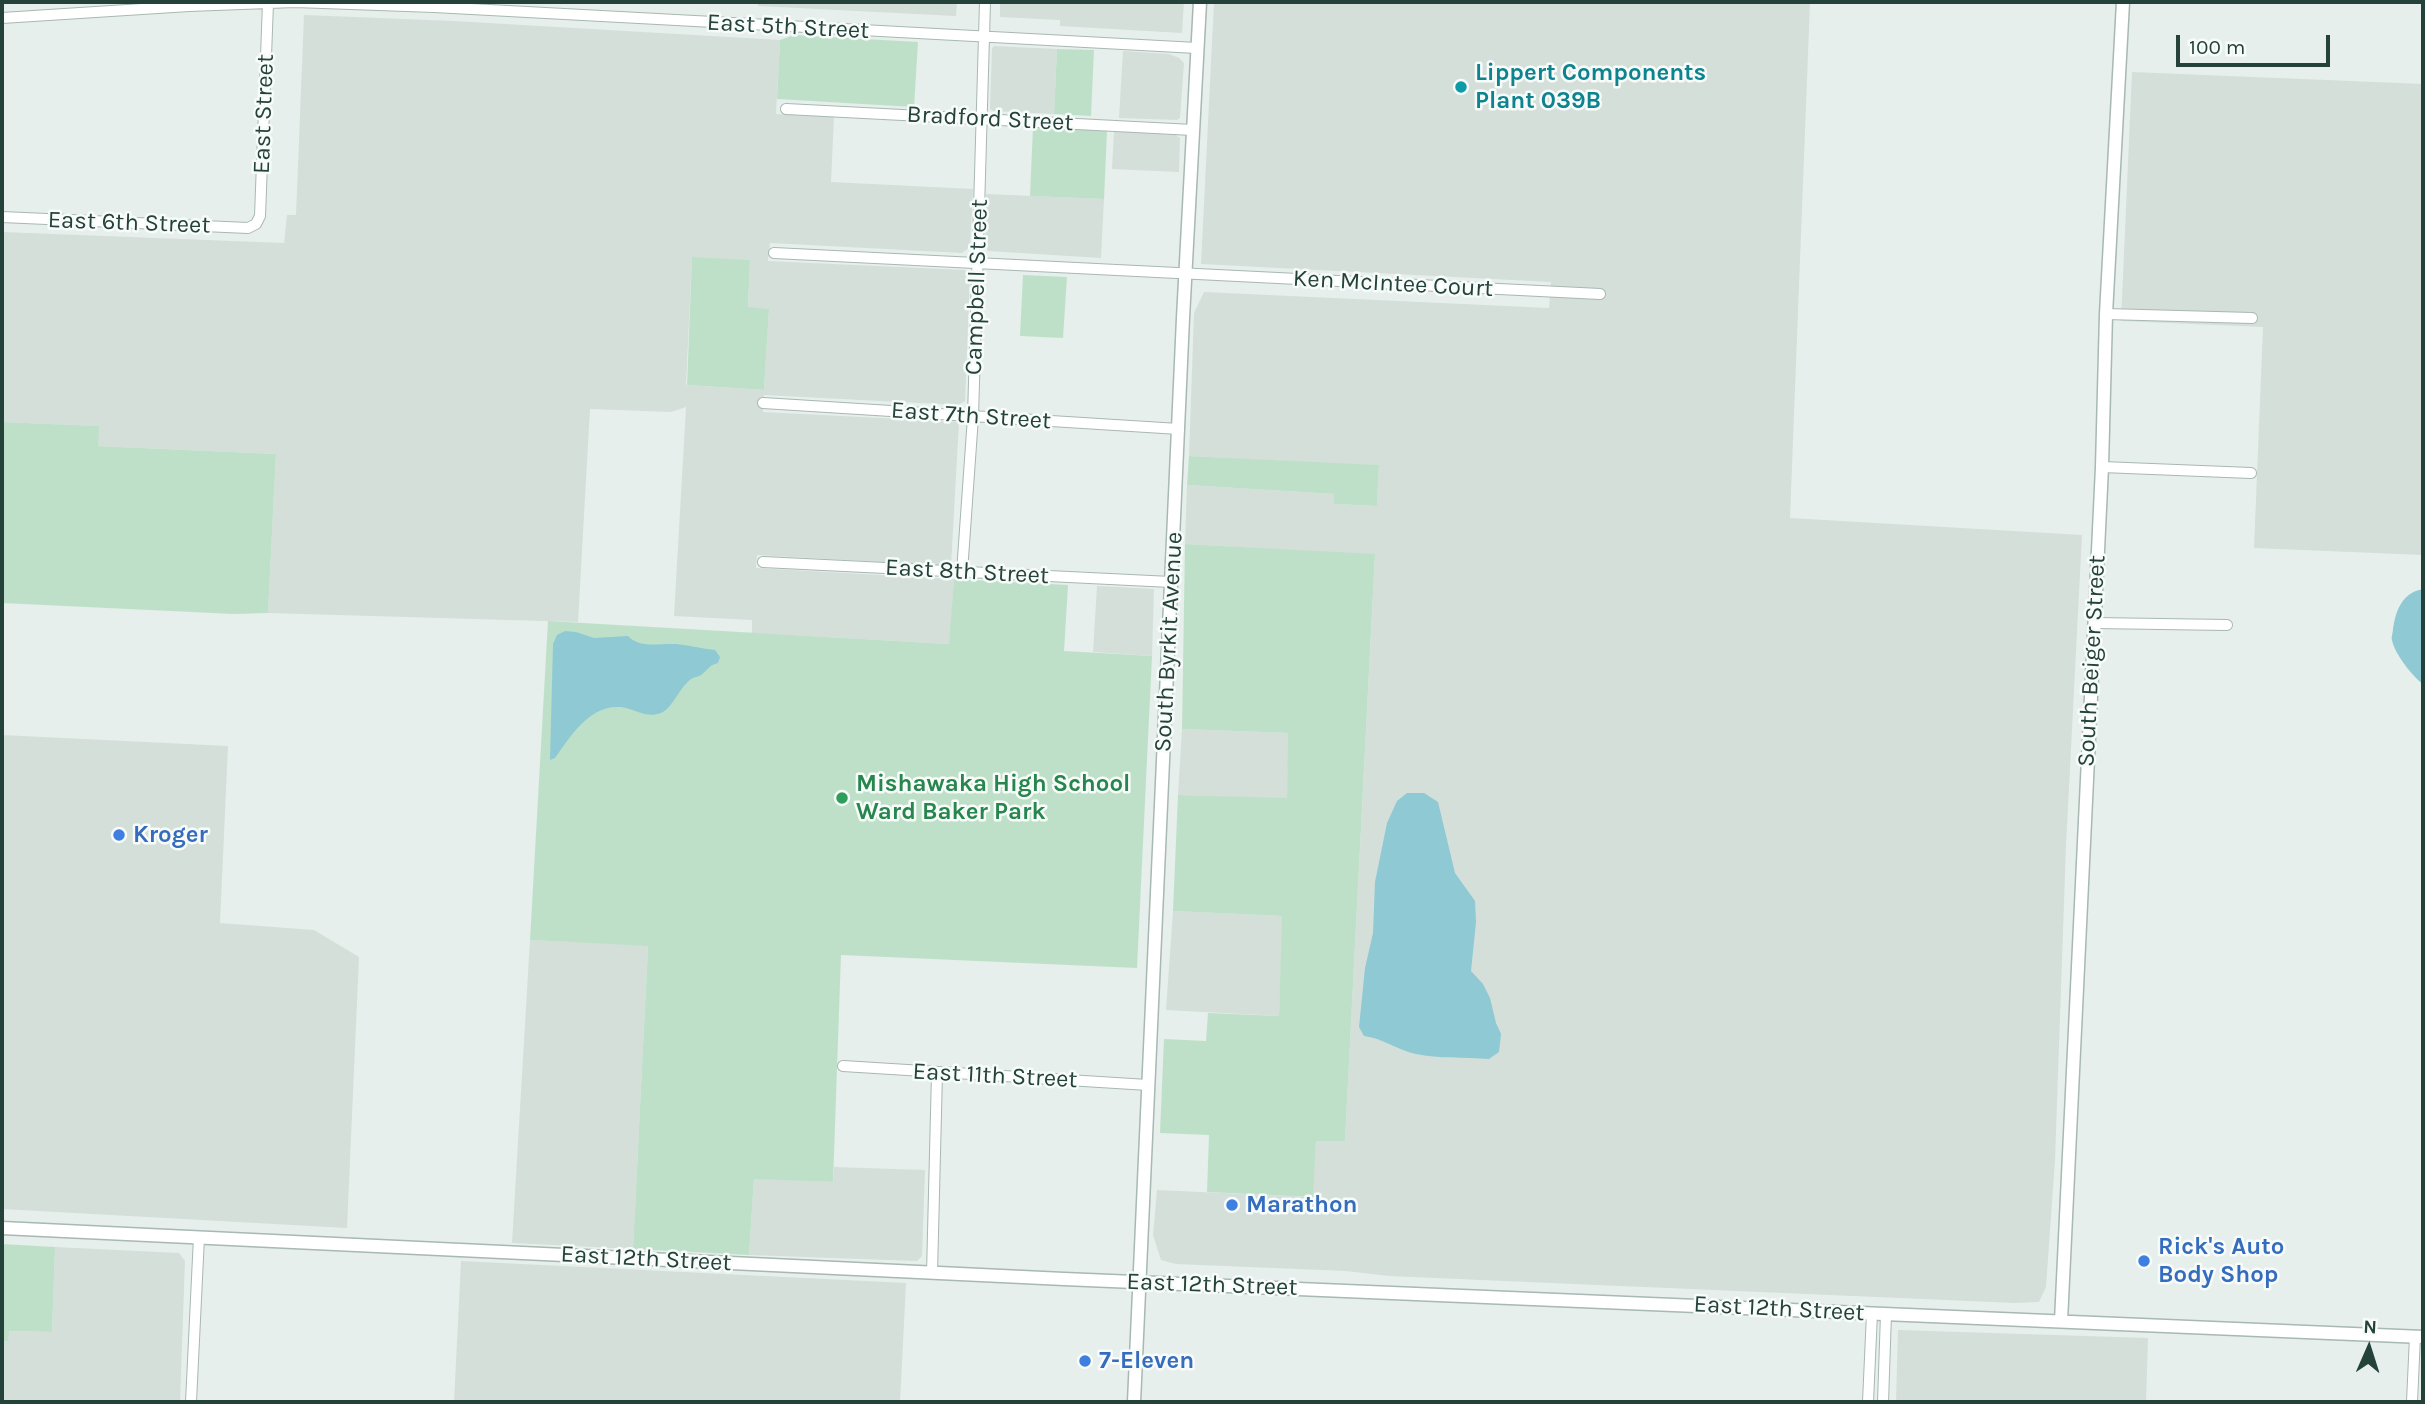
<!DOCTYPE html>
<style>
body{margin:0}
#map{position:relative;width:2425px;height:1404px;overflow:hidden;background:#e6efeb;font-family:Karla,sans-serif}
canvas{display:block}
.frame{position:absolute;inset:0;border:4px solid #24423a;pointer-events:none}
.north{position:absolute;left:2334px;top:1313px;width:70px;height:70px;-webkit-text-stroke:5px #f7fbf9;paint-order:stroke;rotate:3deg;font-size:19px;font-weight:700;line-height:28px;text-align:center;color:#24423a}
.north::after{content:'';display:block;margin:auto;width:24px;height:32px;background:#24423a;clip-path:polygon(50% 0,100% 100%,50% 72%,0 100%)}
.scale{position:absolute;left:2176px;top:35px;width:154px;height:32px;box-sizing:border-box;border:4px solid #24423a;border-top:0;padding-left:9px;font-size:21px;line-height:24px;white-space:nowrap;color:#24423a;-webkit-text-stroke:5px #f7fbf9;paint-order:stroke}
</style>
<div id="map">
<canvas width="2425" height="1404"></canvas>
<div class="frame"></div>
<div class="north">N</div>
<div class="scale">100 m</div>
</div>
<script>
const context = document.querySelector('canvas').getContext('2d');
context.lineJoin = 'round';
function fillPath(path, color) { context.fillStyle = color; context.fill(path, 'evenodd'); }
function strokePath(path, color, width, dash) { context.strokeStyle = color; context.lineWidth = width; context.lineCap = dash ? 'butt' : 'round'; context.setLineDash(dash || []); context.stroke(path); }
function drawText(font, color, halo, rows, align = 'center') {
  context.font = font + ' Karla,sans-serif'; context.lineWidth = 5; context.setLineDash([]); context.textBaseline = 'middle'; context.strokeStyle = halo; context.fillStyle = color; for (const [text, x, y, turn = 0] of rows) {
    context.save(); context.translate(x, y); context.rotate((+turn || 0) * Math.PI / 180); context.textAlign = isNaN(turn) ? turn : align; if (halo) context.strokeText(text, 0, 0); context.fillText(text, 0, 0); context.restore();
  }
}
fillPath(new Path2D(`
 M758,2H957L956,16L758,6Z
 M1000,2H1184L1182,33L1060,26V20L1000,17Z
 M1214,2H1810L1790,518L2082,535L2066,846L2055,1160L2046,1287L2039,1302L2015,1303L1389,1276L1346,1271L1176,1264L1161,1260L1153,1235L1157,1190L1312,1197L1316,1140L1345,1141L1375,555L1185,544L1187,485L1334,494V504L1377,506L1379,466L1189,456L1194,313L1204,292L1549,308L1551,282L1201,264Z
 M304,15L454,21L780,40L776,114L834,117L831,182L973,189L970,247L962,253L770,243L768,261L965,270L970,276L965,401L958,405L764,395L763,412L959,422L951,566L757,555L756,568L954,579L950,644L752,633V620L674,616L686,407L671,412L590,409L578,622L268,613L276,454L98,446V426L2,422V232L284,243L287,215H296ZM692,258L750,261L748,308L769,309L764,390L686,385Z
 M994,46L1057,49L1054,114L993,111L990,109L992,48Z
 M1123,51L1169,54L1179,58L1184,63L1180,118L1177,120L1119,118Z
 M2132,72L2423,84V555L2254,548L2263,327L2121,321Z
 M1114,131L1176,135L1180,138L1179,172L1112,169Z
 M986,194L1104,199L1101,258L988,251L985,246Z
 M1097,586L1154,589L1152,656L1093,652Z
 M1182,729L1289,733L1287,799L1178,795Z
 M2,735L228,746L220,923L314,930L359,957L347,1228L2,1209Z
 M1173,911L1283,916L1279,1016L1166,1010Z
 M530,940L648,945L633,1249L512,1243Z
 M834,1167L925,1170L922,1256L917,1261L749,1255L754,1178L833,1182Z
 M55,1247L179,1253L185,1261L180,1402H2V1341H8V1331L52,1332Z
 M461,1261L906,1283L900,1402H454Z
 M1898,1330L2148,1338L2146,1402H1896Z`), '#d4dfda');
fillPath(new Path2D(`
 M794,35L918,42L914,107L777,99L780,40Z
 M1057,49L1094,50L1091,116L1054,114Z
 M1033,127L1107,131L1104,199L1030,196Z
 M692,257L750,260L748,307L769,309L764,390L687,385Z
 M1023,275L1067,277L1063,338L1020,336Z
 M2,422L99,426L98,446L276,454L268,613L234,614L2,603Z
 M1189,456L1379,465L1377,506L1334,504V494L1187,485Z
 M1185,544L1375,554L1345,1141H1316L1313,1197L1207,1192L1209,1135L1160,1133L1164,1039L1206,1041L1208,1013L1279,1016L1282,916L1173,911L1178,795L1287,798L1288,733L1182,729Z
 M954,579L1068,585L1064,651L1152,656L1137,968L841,955L833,1182L754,1179L749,1255L633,1249L648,946L530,940L548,621L949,644Z
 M2,1244L55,1247L52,1332L9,1331L8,1341H2Z`), '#bfe0c8');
fillPath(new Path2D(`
 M2423,589V684C2413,677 2394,653 2392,640C2391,637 2393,633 2393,629C2396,610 2402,593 2423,589Z
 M565,631L576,632L594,638L628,636C640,649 660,643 676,644C689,645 702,649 715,650L720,657L718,663C709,665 708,670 701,675C698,677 694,677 691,679C680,687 674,705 663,712C648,720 634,708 620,707C589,705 570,737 555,758L550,760L553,644L557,635Z
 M1407,793H1424L1438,802L1455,873L1475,901L1476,922L1471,971L1483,984L1490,998L1496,1023L1501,1034L1499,1052L1489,1059C1465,1057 1439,1059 1416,1054C1397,1050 1382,1038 1364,1036L1359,1027L1365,968L1373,933L1375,882L1387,823L1397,801Z`), '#8ec9d4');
const minor = new Path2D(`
 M2,18L189,6L295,2L434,7L1197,48
 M786,109L1193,130
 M2,217L248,228L256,224L260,216L268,3
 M774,253L1600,294
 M2106,314L2252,318
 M763,403L1179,429
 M2102,467L2251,473
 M763,562L1171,582
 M962,572L973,417L985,2
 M2094,623L2227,625
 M843,1066L1148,1085
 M932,1273L937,1073
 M191,1402L199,1237
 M1868,1402L1872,1313
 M1883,1402L1886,1314
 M2412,1402L2415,1336`);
const tertiary = new Path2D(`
 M2,1228L1064,1279L2423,1337
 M2061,1321L2102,467L2106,314L2123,2
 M1134,1402L1183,318L1200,2`);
strokePath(minor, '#a8b8b2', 12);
strokePath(tertiary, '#a8b8b2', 15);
strokePath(minor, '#fff', 10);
strokePath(tertiary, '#fff', 12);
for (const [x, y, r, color] of [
 [1461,87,7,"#0f9aa8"],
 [842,798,7,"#2e9e5b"],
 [119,835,7,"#3f7fe0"],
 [1232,1205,7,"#3f7fe0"],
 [2144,1261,7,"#3f7fe0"],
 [1085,1361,7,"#3f7fe0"]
]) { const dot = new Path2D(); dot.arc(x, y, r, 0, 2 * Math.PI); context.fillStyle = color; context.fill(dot); strokePath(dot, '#f7fbf9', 2.5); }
drawText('24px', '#24423a', '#f7fbf9', [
 ["East 5th Street",788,27,3],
 ["East Street",264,114,-88],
 ["Bradford Street",990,119,3],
 ["East 6th Street",129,223,2],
 ["Ken McIntee Court",1393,284,3],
 ["Campbell Street",977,287,-88],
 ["East 7th Street",971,416,4],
 ["East 8th Street",967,572,3],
 ["South Byrkit Avenue",1169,642,-87],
 ["South Beiger Street",2092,661,-87],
 ["East 11th Street",995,1076,3],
 ["East 12th Street",646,1259,3],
 ["East 12th Street",1212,1285,2],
 ["East 12th Street",1779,1309,3]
]);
drawText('bold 24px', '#0d838f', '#f7fbf9', [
 ["Lippert Components",1475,73],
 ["Plant 039B",1475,101]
], 'left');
drawText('bold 24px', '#27864d', '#f7fbf9', [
 ["Mishawaka High School",856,784],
 ["Ward Baker Park",856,812]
], 'left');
drawText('bold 24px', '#366cbe', '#f7fbf9', [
 ["Kroger",133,835],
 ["Marathon",1246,1205],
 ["Rick's Auto",2158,1247],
 ["Body Shop",2158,1275],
 ["7-Eleven",1099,1361]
], 'left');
</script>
